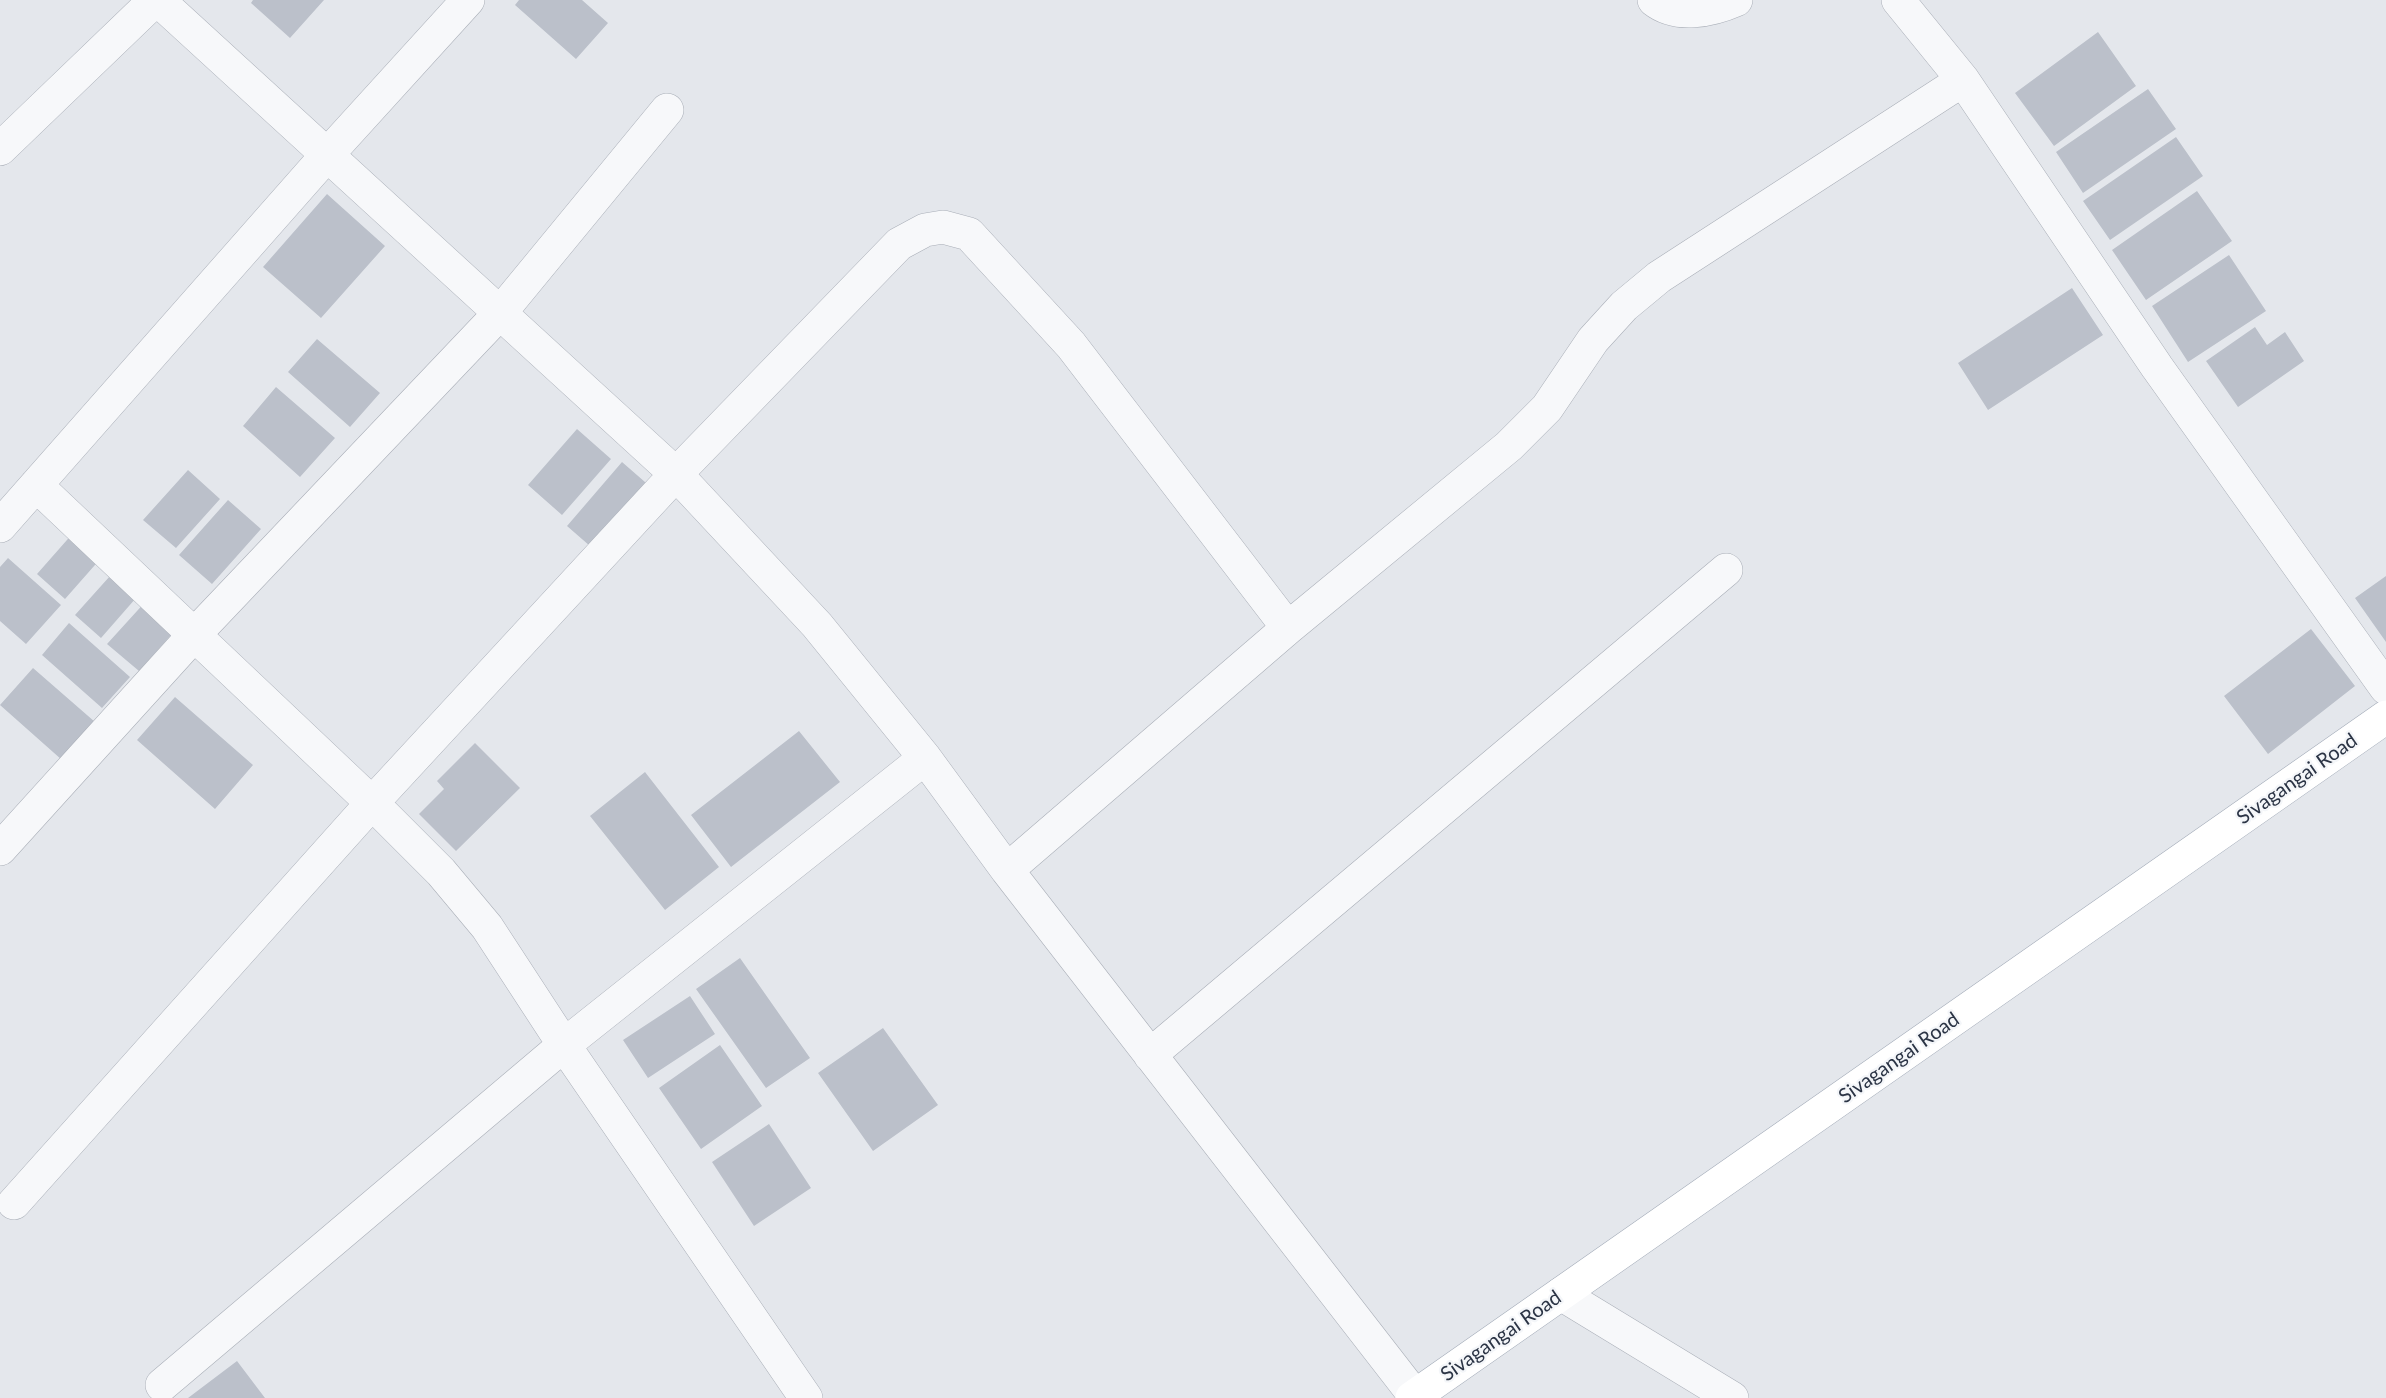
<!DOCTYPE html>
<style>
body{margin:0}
canvas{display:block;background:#e4e7ec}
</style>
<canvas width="2386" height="1398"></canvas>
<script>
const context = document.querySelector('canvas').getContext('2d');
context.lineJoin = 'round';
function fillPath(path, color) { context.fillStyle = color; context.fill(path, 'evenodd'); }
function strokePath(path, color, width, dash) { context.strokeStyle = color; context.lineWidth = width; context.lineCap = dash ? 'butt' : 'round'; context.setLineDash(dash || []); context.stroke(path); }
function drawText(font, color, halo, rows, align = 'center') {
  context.font = font + ' Lato,sans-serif'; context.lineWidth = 4.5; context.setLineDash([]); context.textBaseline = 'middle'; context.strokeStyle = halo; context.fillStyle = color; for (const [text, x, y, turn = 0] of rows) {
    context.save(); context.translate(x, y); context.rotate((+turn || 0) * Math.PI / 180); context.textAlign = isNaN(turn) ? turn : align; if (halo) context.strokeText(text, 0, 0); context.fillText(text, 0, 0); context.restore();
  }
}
fillPath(new Path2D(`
 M253,0H324L290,38L251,3Z
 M519,0H582L608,23L576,59L515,5Z
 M2098,32L2136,86L2054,146L2015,93Z
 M2148,89L2176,129L2083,193L2056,152Z
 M2176,137L2203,176L2110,240L2083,201Z
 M2197,191L2232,241L2146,300L2112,250Z
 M327,194L385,246L321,318L263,267Z
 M2229,255L2266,311L2188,362L2152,306Z
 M2072,288L2103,335L1988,410L1958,363Z
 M2255,327L2267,345L2285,332L2304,361L2238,407L2206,361Z
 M317,339L380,393L350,427L288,372Z
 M276,387L335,438L300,477L243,426Z
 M577,429L611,459L562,515L528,485Z
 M622,462L653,489L598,553L567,526Z
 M188,470L220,499L176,548L143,520Z
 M228,500L261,529L212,584L179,555Z
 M74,532L102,557L65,599L37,574Z
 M8,558L61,605L26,644L0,621V567Z
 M110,576L136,598L101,638L75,615Z
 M2386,576V642L2355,598Z
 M147,600L178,627L139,671L107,644Z
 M69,623L130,677L102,708L42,655Z
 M2311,629L2355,686L2268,754L2224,696Z
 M33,668L95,722L62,760L0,705Z
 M175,697L253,765L215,809L137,740Z
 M799,731L840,782L731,867L691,815Z
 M475,743L520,788L456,851L419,814L444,789L437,781Z
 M645,772L719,867L665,910L590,816Z
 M740,958L810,1058L766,1088L696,989Z
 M690,996L715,1034L648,1078L623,1040Z
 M883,1028L938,1105L873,1151L818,1073Z
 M720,1045L762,1106L701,1149L659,1088Z
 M769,1124L811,1188L754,1226L712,1162Z
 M237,1361L265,1398H188Z`), '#bbc0ca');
const street = new Path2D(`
 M158,0L676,474L817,625L925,758L1007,870L1415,1396
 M1654,0C1677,18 1711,11 1736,0
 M1898,0L1963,80L2157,367L2386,688
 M0,149L155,0
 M36,485L372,803L441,872L487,927L564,1045L806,1398
 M0,526L327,155L468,0
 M0,849L194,635L500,313L667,110
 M1007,870L1288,628L1509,446L1547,408L1593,340L1624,306L1659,277L1963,80
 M1150,1055L1726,570
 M14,1203L372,803L676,474L899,244L925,230L943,227L969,234L1071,345L1288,628
 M1561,1294L1732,1398
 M162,1385L564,1045L925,758`);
const primary = new Path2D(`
 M1412,1398L2386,717`);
strokePath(street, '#a9aeb7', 34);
strokePath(primary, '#a3abb8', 34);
strokePath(street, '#f7f8fa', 33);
strokePath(primary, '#fff', 33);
drawText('20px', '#2b3445', '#f4f6f9', [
 ["Sivagangai Road",2297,779,-35],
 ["Sivagangai Road",1899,1058,-35],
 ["Sivagangai Road",1501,1336,-35]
]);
</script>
